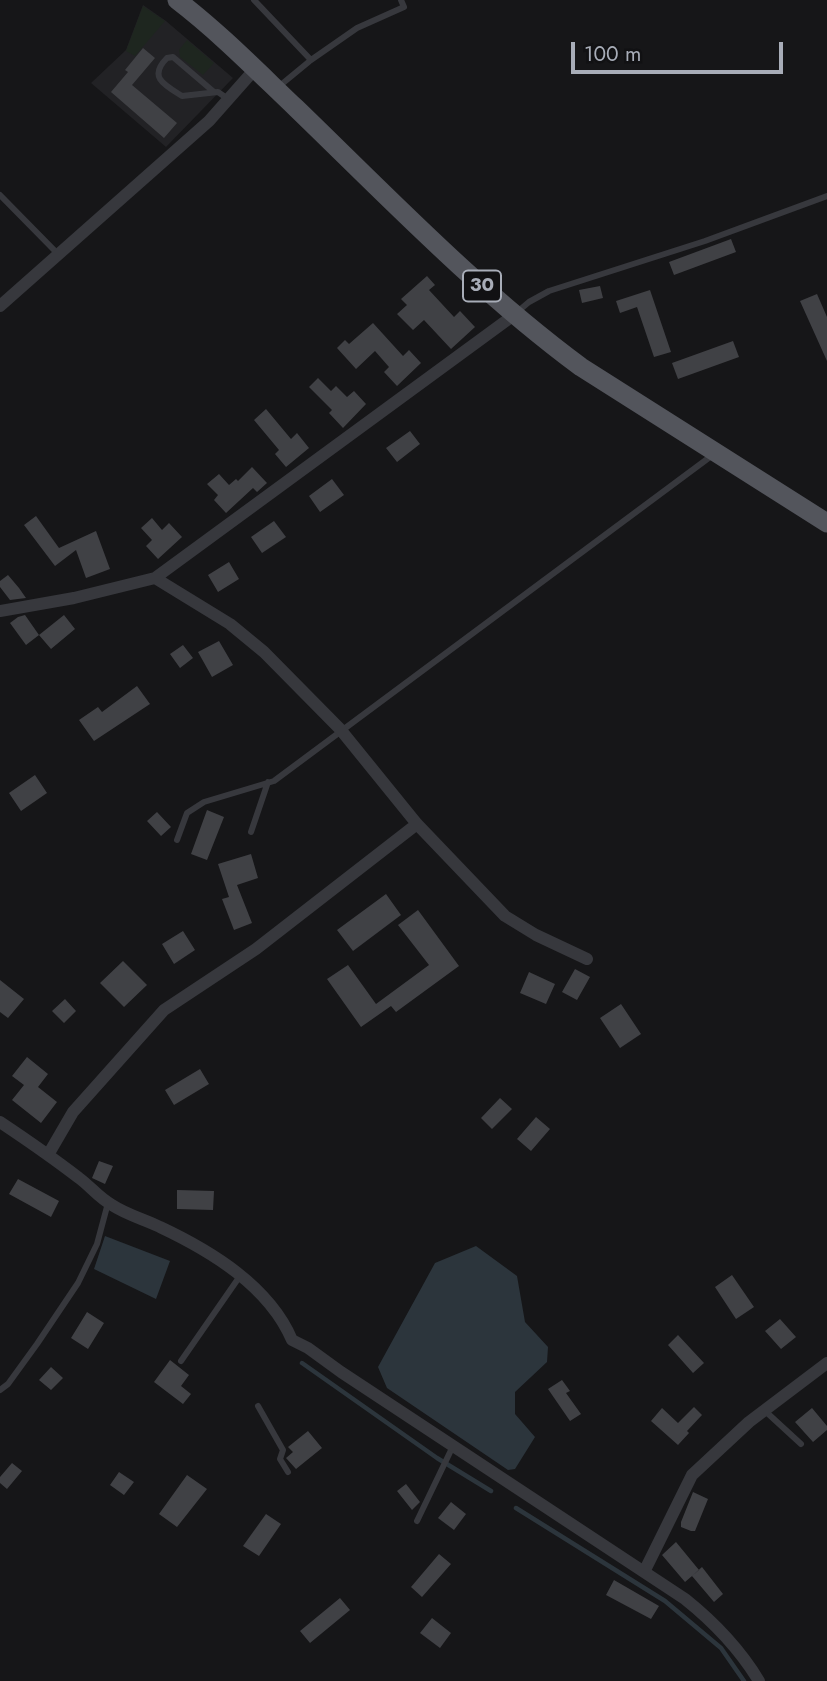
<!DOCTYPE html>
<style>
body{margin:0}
#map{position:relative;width:827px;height:1681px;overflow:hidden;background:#161618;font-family:Jost,sans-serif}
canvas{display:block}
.scale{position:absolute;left:571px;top:42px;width:212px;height:32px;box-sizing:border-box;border:4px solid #a8adb8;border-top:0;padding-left:9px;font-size:21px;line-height:24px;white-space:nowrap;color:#a8adb8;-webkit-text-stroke:5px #111113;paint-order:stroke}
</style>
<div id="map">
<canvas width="827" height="1681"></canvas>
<div class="scale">100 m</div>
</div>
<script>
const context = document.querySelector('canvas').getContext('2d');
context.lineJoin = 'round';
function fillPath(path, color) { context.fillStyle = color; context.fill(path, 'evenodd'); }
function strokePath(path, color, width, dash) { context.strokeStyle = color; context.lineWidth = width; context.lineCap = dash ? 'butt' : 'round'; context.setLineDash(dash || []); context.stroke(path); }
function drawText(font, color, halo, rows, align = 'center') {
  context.font = font + ' Jost,sans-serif'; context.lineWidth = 7; context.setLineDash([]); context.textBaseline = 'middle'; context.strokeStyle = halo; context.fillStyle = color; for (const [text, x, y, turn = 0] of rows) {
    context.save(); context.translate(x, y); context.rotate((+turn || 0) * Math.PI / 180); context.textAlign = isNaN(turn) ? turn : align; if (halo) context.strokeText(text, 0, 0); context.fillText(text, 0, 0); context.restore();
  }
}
fillPath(new Path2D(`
 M143,5L166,21L233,78L166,147L91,83L126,50Z`), '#222225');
fillPath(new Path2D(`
 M143,6L165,21L135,56L126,51Z
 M187,40L214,63L203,75L180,57L179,50Z`), '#1e261f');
fillPath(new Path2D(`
 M105,1236L170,1261L156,1299L94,1269Z
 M476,1246L517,1276L525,1322L548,1347L547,1362L515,1392V1414L535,1437L515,1469L508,1470L387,1388L378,1367L435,1263Z`), '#2c353c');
strokePath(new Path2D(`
 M302,1363L437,1458L491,1491
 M516,1508L665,1601L721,1648L744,1681`), '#2c353c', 4.5);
fillPath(new Path2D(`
 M143,48L155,58L132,85L177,123L164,138L111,92L128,72L125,70Z
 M731,239L736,252L674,275L669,262Z
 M427,276L435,285L429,290L454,317L460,311L475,327L451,349L424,320L413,330L397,314L407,305L401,299Z
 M600,286L603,298L582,303L579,290Z
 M650,290L671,352L654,357L637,307L620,313L616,301Z
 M817,294L827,317V361L800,301Z
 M373,323L403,356L409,350L421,363L397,386L384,372L389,367L375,351L356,369L337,348L345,340L349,344Z
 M733,341L739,357L678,379L672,363Z
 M318,378L331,391L336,386L347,397L354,391L366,404L343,428L329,413L332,410L309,387Z
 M266,409L291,439L297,433L309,448L286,467L275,454L279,450L254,420Z
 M410,431L420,444L397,462L386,448Z
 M252,467L267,483L257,492L253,488L226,513L214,500L218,495L207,484L219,474L229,485L236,479L238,481Z
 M332,479L344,495L320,512L309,496Z
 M36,516L59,548L96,531L110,569L86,578L76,550L55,566L24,525Z
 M152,518L162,530L169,523L182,537L158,559L146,546L152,540L141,528Z
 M274,521L286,537L262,553L251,537Z
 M229,562L239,579L218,592L208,575Z
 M8,575L19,588L26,598L10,600L0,587V581Z
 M25,615L39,635L26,645L10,623L18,617Z
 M64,615L75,629L51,649L39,635Z
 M219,641L233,665L212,677L198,652Z
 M183,645L193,658L180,668L170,654Z
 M137,686L150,704L94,741L79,720L98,707L102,712Z
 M35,775L47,793L21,811L9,793Z
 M207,810L224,817L207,860L191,854Z
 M157,812L171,827L161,836L147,821Z
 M251,854L258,878L237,885L252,923L234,930L222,899L229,897L218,864Z
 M386,894L401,915L353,951L337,930Z
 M418,910L459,966L396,1012L391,1006L361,1027L327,979L348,965L376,1004L429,965L398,925Z
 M183,931L195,950L174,964L162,944Z
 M123,961L147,985L124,1007L100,983Z
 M575,969L590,977L577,1000L562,992Z
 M529,972L555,984L546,1004L520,993Z
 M0,980L24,999L8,1018L0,1012Z
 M65,999L76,1011L64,1023L52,1011Z
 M621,1004L641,1034L620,1048L600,1018Z
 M27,1057L48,1074L38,1087L57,1102L41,1123L12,1100L24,1085L12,1076Z
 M200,1069L209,1084L174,1105L165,1090Z
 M500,1098L512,1109L492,1129L481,1118Z
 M536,1117L550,1129L531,1151L517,1139Z
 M99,1161L113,1166L105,1184L92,1178Z
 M18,1179L59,1201L51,1217L9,1194Z
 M177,1190L214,1191L213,1210L177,1209Z
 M732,1275L754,1307L736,1319L715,1287Z
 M87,1312L104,1323L88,1349L71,1338Z
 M780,1319L796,1337L781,1349L765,1331Z
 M678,1335L704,1363L693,1373L668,1345Z
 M170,1360L189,1375L181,1386L191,1394L183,1404L154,1382Z
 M51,1367L63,1378L51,1390L39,1380Z
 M562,1380L570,1391L566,1393L581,1414L570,1421L548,1389Z
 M694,1407L702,1415L687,1431L689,1433L678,1445L651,1421L662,1408L678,1423Z
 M812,1408L827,1426V1430L813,1442L795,1422Z
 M308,1431L322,1448L296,1469L286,1458L293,1452L288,1447Z
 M12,1463L22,1471L7,1489L0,1483V1477Z
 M119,1472L134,1482L124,1495L110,1485Z
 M187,1475L207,1489L177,1527L159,1514Z
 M406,1484L420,1502L412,1510L397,1491Z
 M693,1492L708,1499L695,1531H691L681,1527V1522Z
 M451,1502L466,1514L454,1530L438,1518Z
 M266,1514L281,1524L259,1556L243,1546Z
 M676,1542L699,1570L685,1582L662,1555Z
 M439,1554L451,1564L422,1597L411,1587Z
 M702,1567L723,1594L714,1602L692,1576Z
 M614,1580L659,1606L651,1619L606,1595Z
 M340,1598L350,1610L310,1643L300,1631Z
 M432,1618L451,1633L440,1648L420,1633Z`), '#404145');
strokePath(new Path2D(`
 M254,0L311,60
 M277,88L311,60L357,28L404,7L401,0
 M214,92L173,57L167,58C148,77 164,85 182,96L218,92L228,99
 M0,195L58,254
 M516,313L529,302L549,291L705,241L827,196
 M251,832L268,782
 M177,840L187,813L204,802L274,781L714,454
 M181,1361L240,1276
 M0,1390L8,1384L37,1344L78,1283L97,1244L108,1203
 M258,1406L283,1450L280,1459L288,1472
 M764,1410L801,1444
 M417,1521L453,1446`), '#37383d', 6);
strokePath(new Path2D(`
 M0,306L209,121L255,69
 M155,578L230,624L264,652L340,729L417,824L505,916L536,935L587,959
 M0,611L74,598L155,578L514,315
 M0,1122C27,1140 53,1158 79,1178C90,1186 99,1198 112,1205C127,1215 144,1219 160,1227C211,1251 269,1286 292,1340L308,1348L341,1372L685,1599C715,1623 739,1648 759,1681
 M48,1155L73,1112L164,1010L256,949L417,824
 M645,1570L692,1475L749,1422L827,1363`), '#37383d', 12);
strokePath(new Path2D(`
 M177,0C220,33 257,71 296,108C388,197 478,291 581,367L827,523`), '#53555c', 19);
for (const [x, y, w] of [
 [482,286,38]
]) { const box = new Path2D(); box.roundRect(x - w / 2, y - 15.5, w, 31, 5); context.fillStyle = '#111113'; context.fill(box); strokePath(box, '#a8adb8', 2); }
drawText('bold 19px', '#a8adb8', null, [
 ["30",482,286]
]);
</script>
